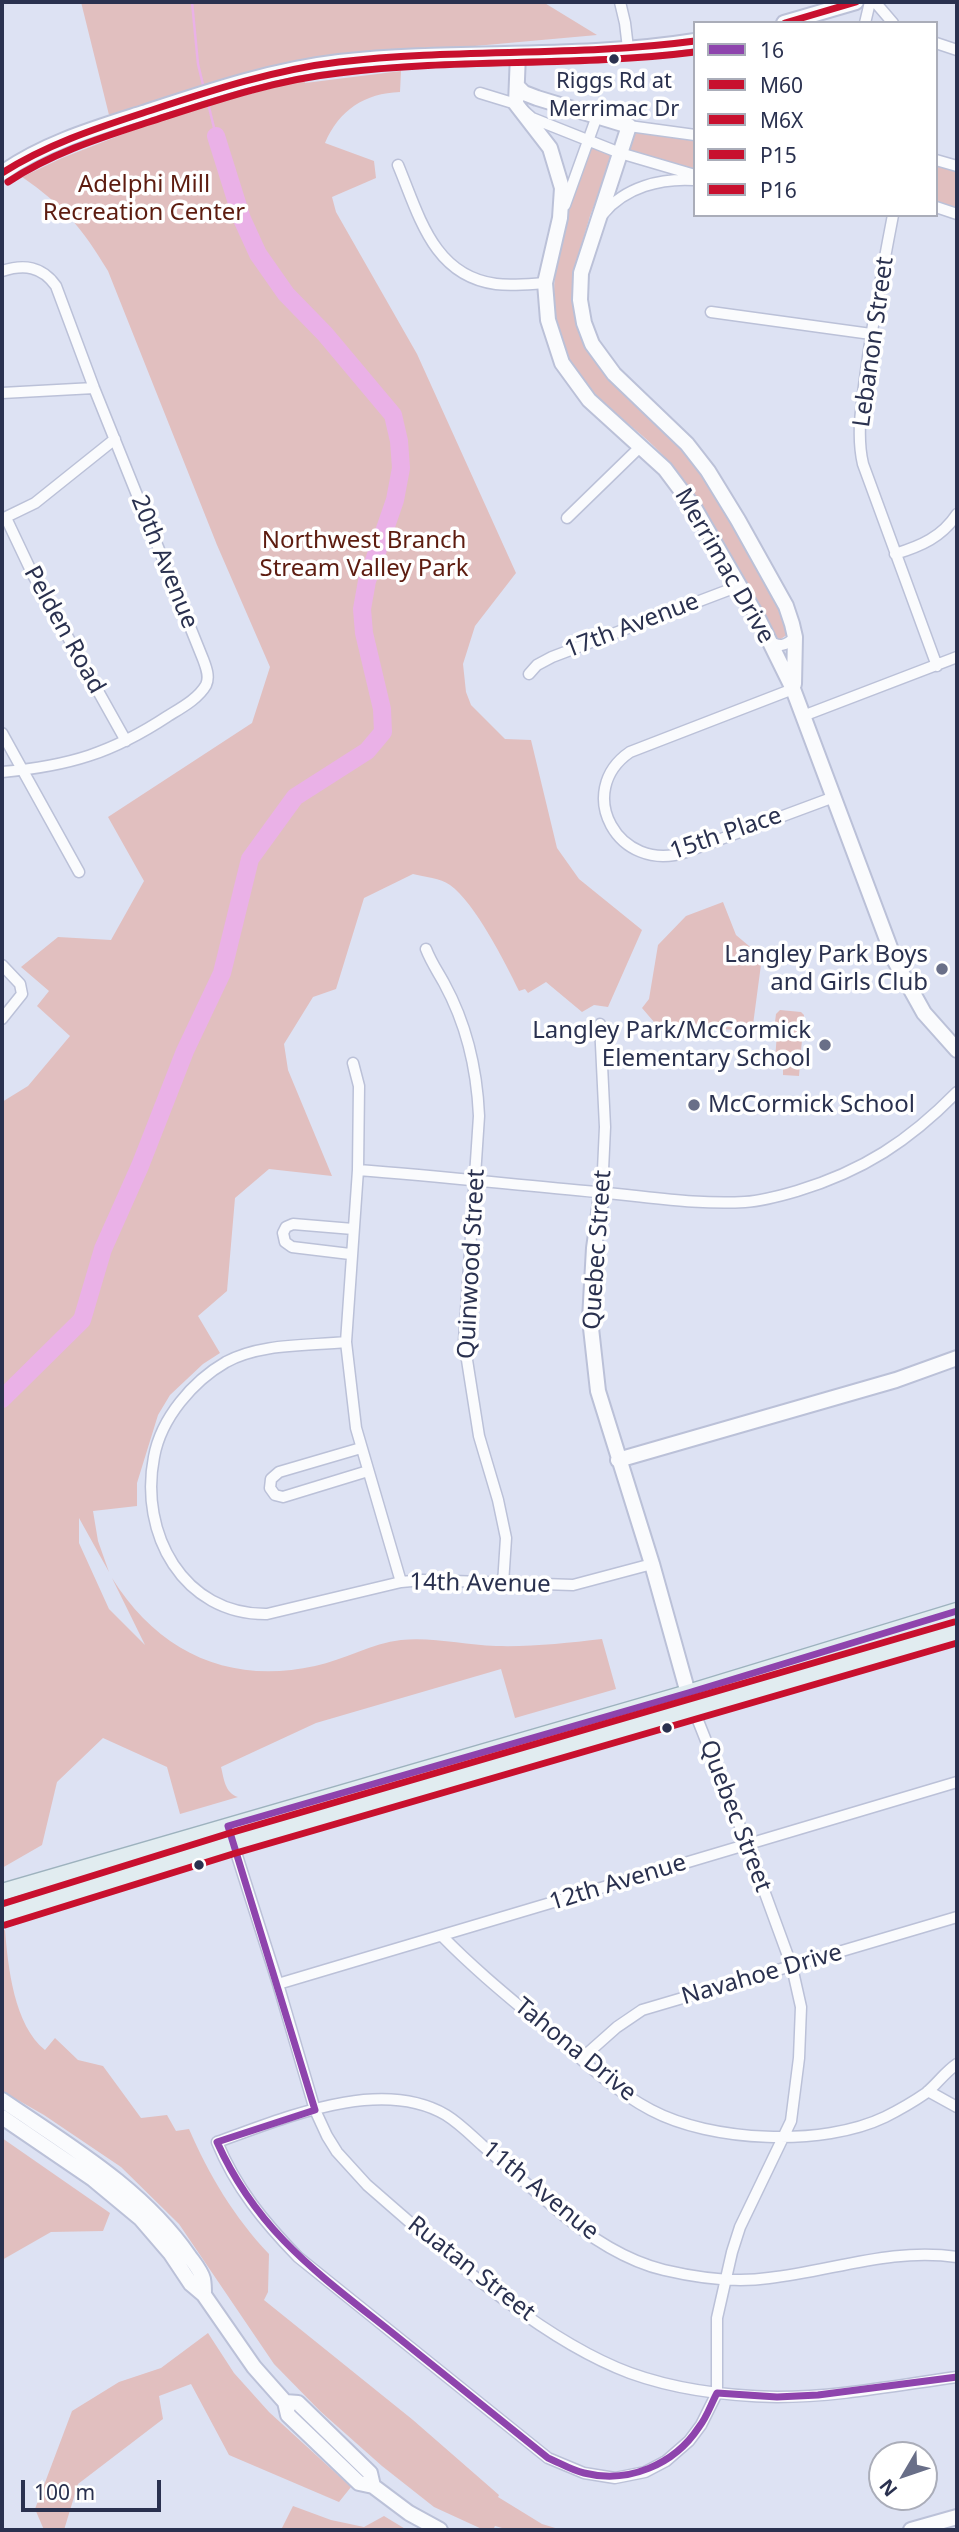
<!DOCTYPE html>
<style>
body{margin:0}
#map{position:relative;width:959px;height:2532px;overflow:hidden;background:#dde2f3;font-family:"Noto Sans",sans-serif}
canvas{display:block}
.frame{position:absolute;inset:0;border:4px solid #2a314f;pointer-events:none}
.legend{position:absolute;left:693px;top:21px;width:245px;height:196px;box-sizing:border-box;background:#fff;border:2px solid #aaadb9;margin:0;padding:9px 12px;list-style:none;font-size:21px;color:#2a314f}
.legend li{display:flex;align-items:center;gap:14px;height:35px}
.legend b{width:35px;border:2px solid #aaadb9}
.north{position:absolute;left:868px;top:2441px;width:70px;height:70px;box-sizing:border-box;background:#fff;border:2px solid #aaadb9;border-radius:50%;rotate:231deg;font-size:19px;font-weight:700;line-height:28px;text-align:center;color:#2a314f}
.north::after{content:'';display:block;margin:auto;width:24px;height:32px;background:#696f88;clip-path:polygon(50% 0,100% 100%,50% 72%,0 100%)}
.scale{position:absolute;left:21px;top:2480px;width:140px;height:32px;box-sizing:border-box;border:4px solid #2a314f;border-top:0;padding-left:9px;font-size:21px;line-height:24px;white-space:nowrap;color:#2a314f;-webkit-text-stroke:5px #fff;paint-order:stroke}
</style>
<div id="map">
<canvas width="959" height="2532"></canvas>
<div class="frame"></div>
<ul class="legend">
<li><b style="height:9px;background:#8e44ad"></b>16</li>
<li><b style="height:9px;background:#c8102e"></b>M60</li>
<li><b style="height:9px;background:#c8102e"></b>M6X</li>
<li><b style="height:9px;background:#c8102e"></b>P15</li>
<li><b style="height:9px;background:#c8102e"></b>P16</li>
</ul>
<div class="north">N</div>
<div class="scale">100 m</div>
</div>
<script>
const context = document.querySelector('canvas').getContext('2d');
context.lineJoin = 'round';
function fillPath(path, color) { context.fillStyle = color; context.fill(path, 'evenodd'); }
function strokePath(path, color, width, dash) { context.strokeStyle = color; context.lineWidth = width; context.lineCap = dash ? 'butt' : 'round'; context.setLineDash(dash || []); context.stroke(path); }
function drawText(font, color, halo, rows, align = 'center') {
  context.font = font + ' "Noto Sans",sans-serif'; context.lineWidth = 7; context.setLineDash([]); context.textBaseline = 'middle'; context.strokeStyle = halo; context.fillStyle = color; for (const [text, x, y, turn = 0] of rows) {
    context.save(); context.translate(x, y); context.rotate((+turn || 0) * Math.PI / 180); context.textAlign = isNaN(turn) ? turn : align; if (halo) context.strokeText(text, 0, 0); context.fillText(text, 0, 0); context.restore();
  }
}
fillPath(new Path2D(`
 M81,2H543L597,35L364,56L110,119Z
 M401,71L400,92C365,93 339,110 325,143L374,161L376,178L332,197L336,212L417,354L516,573L475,626L463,664L466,692L471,705L505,739L531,740L557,848L579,879L642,930L608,1007L594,1005L582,1012L546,982L528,993L525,989L519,991C505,962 475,903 450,885C441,878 424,877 413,874L364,898L336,989L313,997L284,1044L288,1070L332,1176L269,1169L235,1198L227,1291L198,1316L220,1353L203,1364L170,1395L158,1415L137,1483V1506L93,1511L98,1541L109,1572L79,1518V1543L109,1609L145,1645L112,1578C158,1652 229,1685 315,1666C344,1660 372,1643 401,1640C434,1637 464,1645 496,1646C532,1647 567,1643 602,1639L616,1689L515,1718L501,1669L316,1723L221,1767C224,1779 225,1793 238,1797L180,1814L167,1767L103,1738L57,1782L42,1845L2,1868V1102L28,1086L70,1036L37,1006L49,991L21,967L58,937L111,940L144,881L108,817L252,723L270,667L217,545L108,271C82,228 63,205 22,177L62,158L177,113L304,80L305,83Z
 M634,131L695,139V169L629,151L626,146Z
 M592,148L609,153L612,159L590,216L576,263L574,300L592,354L616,386L663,425L704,472L782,606L788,634L778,641L773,637C753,602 732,567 712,531C701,512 690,491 677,472C655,442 622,421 596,395C524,320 561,236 588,151Z
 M936,166L957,172V209L936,202Z
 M723,902L736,935L762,957L752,1032L654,1022L642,1008L649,999L658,945L686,916Z
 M780,1010L801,1012L804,1015L799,1076L783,1075V1068L775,1060L777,1033L774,1030L776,1014Z
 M5,1930C8,1967 14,2025 45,2050L55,2038L78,2060L103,2066L141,2118L167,2115L176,2131L189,2129C209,2175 234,2217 269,2254L268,2292L264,2300L413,2420L499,2495L498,2497L542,2524L562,2530H509L495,2526L493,2530H484L434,2507L382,2466L320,2411L274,2364L179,2224L121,2167L44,2115L2,2091V1931Z
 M2,2138L110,2213L103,2231L51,2232L2,2260Z
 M208,2333L234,2373L269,2412L351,2487L339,2502L229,2455L191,2384L159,2396L163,2419L78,2484L64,2530H44L35,2509L72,2411L119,2382L161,2368Z
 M293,2506L331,2520L364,2527L384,2516L407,2530H281Z`), '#e1bfbf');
strokePath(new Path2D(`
 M192,2L198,64L204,89
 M207,99L216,136`), '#eab1e7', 2.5);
strokePath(new Path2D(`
 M2,1399L82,1320L103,1249L140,1166L185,1051L222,973L250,859L295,797L367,751L383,732L382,709L364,633L362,609L367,581L395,500L401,468L399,441L393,415L325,334L286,294L258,254L242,219L216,136`), '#eab1e7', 18);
const street = new Path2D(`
 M620,2L625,23L628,48
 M875,2L893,23
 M865,23L870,2
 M936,43L957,50
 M480,93L516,104L532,118L620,153L695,175
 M629,126L695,135
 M936,160L957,166
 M398,165C419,215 433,276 496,284C512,286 529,284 545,283
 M565,205L597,116
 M936,207L957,214
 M603,214C625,187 661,178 694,180
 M893,215C883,267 873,319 866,371C862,402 856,434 863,464L937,666
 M2,271C24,264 42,266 56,286L94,388L203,659C206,667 210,677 206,685C198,699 181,708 168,716C112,753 69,766 2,772
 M711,312L871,334
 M2,393L94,388
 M6,518L33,575L126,741
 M567,518L640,447
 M2,519L35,503L115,439
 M895,554C921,546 942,537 957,514
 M768,640C779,648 786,646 795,637
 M529,674L537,665L552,657L739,586
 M793,689L630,752C573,791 618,875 686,852L834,797
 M803,716L957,657
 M2,733L79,872
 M426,949C431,962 438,972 444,983C467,1025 477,1070 479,1116L464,1341L479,1436L498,1500L506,1538L503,1584
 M2,965L20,984L22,994L2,1019
 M600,1024L605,1127L602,1192
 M353,1063L359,1086L358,1170L346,1342L356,1428L401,1582
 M358,1170C438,1176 517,1185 596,1192C646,1196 695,1205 745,1202C762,1201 780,1196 797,1191C863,1171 909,1141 957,1092
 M350,1254L292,1247L285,1242L283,1233L286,1227L293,1224L353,1229
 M346,1342C307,1346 261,1343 226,1362C193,1381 161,1418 154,1457C139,1533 183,1615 267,1614L401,1582L423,1580L573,1585L652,1564
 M361,1448L279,1472L271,1479L270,1488L275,1495L283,1497L368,1471
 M693,1708L747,1844L792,1967L801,2007L799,2058L791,2121L740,2227L732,2252L717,2318V2393L701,2425L689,2441L666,2461L645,2472L615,2478L584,2473L548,2458L298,2257C264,2222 236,2188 217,2142C283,2119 379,2076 446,2115C459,2123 471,2135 482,2145C505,2165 528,2185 550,2204C582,2232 622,2260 664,2270C698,2278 735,2283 769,2278C832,2271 893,2247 957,2257
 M232,1840L278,1984L315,2110L327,2136L337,2152L367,2185C441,2249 538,2339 630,2373C677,2390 727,2396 777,2397C837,2397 898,2385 957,2377
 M442,1936C477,1972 516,2003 554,2035C584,2062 615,2091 651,2110C711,2142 823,2147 885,2117C899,2110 913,2102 926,2093C937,2084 945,2072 957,2064
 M278,1984L957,1782
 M581,2059L617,2027L642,2010L957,1917
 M928,2091L957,2107`);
const secondary = new Path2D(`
 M784,23L856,2
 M518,54L516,104L550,148L562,188L560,218L545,283L548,320L562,363L589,400L665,469L695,509L759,620L793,689L895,961L924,1013L957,1050
 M518,87L524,93L537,98L629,126L581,273L580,300L584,323L592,344L614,374L687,444L708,471L738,520L786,606L792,624L795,637L794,684
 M2,173C45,143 93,129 143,113C207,92 271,70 339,62C457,49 577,60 695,41
 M602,1192L594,1248L590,1319L598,1391L652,1564L691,1704
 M618,1460L896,1380L957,1358
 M2,2100C69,2146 142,2188 189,2256C194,2263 201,2271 203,2279C204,2284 204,2290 204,2295
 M2,2117L93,2179L140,2218L171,2254L191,2284L204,2295L254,2367L285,2402L288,2415L359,2483L373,2486L409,2513L440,2530
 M285,2402L298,2403L370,2473L373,2486
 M911,2530L957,2517`);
const primary = new Path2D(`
 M2,1892L688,1693L957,1611
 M2,1915L233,1843L957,1632`);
strokePath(street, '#bbc1d8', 13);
strokePath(secondary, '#bbc1d8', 18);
strokePath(primary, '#9db2be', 19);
strokePath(street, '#fafbfd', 10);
strokePath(secondary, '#fafbfd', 14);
strokePath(primary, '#e1ecf0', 16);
strokePath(new Path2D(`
 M957,1611L688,1693L228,1826L315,2110L217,2142C258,2233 320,2275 395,2335C446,2376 497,2417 548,2458C560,2463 571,2470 584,2473C628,2484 674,2465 699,2427C707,2417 711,2404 717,2393L777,2397L818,2395L957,2377`), '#8e44ad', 7);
strokePath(new Path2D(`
 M5,1925L236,1853L957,1643`), '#c8102e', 7);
strokePath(new Path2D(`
 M2,1904L230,1833L954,1622`), '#c8102e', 7);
strokePath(new Path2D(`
 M785,23L856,2
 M2,173C46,145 94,129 143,113C207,92 272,70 339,62C457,48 576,57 695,41`), '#c8102e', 7);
strokePath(new Path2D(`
 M8,182C52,153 100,138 149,122C211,102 274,80 339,73C457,58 577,67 695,52`), '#c8102e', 7);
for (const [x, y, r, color] of [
 [614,59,6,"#2a314f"],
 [942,969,7,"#696f88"],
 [825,1045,7,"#696f88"],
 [694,1105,7,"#696f88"],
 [667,1728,6,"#2a314f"],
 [199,1865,6,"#2a314f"]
]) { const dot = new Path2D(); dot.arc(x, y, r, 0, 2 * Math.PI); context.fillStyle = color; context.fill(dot); strokePath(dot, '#fff', 2.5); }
drawText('22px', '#2a314f', '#fff', [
 ["Riggs Rd at",614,82],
 ["Merrimac Dr",614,110]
]);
drawText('24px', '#5d1c10', '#fff', [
 ["Adelphi Mill",144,185],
 ["Recreation Center",144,213],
 ["Northwest Branch",364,541],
 ["Stream Valley Park",364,569]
]);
drawText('24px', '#2a314f', '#fff', [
 ["Lebanon Street",874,342,-82],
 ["20th Avenue",164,562,68],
 ["Merrimac Drive",724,566,60],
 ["17th Avenue",632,626,-21],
 ["Pelden Road",64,630,61],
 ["15th Place",726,834,-19],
 ["Quebec Street",598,1250,-86],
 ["Quinwood Street",472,1264,-87],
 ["14th Avenue",480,1584,1],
 ["Quebec Street",735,1816,69],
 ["12th Avenue",618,1883,-17],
 ["Navahoe Drive",762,1975,-16],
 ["Tahona Drive",575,2050,39],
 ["11th Avenue",540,2191,39],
 ["Ruatan Street",471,2269,38]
]);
drawText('24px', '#2a314f', '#fff', [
 ["Langley Park Boys",928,955],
 ["and Girls Club",928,983],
 ["Langley Park/McCormick",811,1031],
 ["Elementary School",811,1059],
 ["McCormick School",708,1105,"left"]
], 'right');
</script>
